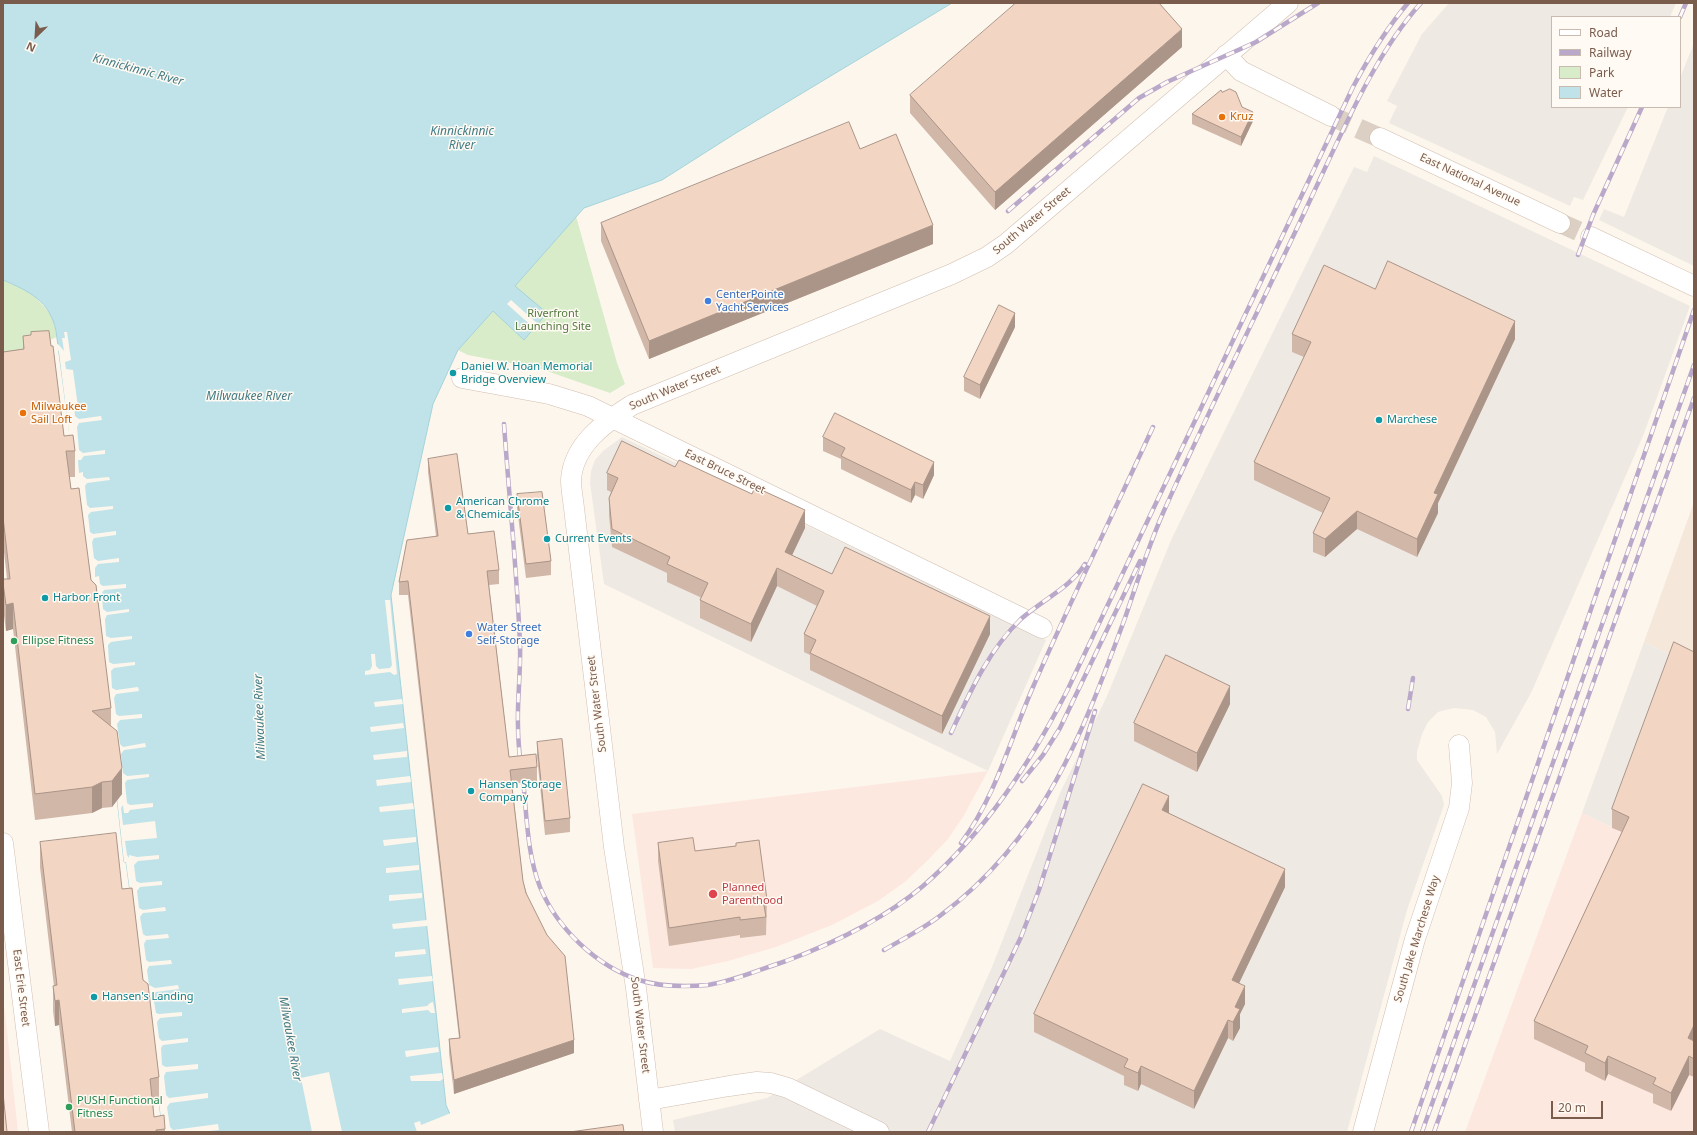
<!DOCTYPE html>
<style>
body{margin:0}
#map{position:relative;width:1697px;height:1135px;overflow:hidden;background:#fdf6ec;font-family:"Noto Sans",sans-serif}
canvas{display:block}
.frame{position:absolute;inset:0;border:4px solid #7a5c4d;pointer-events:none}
.legend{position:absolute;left:1551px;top:16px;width:130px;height:92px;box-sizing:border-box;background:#fffaf3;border:1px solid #cabbb1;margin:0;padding:5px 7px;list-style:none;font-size:12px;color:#7a5c4d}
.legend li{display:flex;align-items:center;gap:8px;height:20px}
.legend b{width:20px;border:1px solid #cabbb1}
.north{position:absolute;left:16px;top:16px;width:40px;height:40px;-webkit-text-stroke:3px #fffaf3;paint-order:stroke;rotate:205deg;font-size:11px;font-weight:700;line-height:16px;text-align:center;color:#7a5c4d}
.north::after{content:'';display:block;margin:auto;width:14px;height:18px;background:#7a5c4d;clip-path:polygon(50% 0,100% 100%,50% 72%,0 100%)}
.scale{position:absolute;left:1551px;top:1101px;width:52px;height:18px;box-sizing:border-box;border:2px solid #7a5c4d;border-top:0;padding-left:5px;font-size:12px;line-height:14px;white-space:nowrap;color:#7a5c4d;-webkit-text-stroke:3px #fffaf3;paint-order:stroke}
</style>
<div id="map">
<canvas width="1697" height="1135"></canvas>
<div class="frame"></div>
<ul class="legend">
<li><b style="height:5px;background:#fff"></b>Road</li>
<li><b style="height:5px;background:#b9a8c9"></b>Railway</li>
<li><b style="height:11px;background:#d8ecc9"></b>Park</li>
<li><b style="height:11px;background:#bfe3e8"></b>Water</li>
</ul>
<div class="north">N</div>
<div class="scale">20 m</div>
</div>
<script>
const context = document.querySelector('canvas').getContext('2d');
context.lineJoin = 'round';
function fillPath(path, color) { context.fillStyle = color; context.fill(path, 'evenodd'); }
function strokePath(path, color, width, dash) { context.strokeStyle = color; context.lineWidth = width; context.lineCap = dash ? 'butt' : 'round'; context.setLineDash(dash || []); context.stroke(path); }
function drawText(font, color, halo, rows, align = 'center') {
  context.font = font + ' "Noto Sans",sans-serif'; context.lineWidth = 3; context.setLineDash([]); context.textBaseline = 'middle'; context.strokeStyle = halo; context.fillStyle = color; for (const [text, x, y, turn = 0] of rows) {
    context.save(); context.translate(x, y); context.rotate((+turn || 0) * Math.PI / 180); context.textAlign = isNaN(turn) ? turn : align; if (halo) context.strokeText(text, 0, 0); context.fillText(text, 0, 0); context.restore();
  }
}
fillPath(new Path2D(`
 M1694,502V666L1644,642Z`), '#f5e8da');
fillPath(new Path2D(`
 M988,771L963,817L948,839L928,860L906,881L878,901L832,925L776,947L728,961L691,969L653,968L632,814Z
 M1582,813L1694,866V1132H1465Z
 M3,997L7,1030L18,1132H3Z`), '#fde8e0');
fillPath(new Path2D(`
 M1449,3H1676L1670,17H1552V107H1628L1583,200L1574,197L1570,206L1389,123L1397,106L1387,101L1422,34Z
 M1694,43V266L1599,220L1604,209L1624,217L1668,107H1680V78Z
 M1374,156L1690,306L1643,436L1531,693L1497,754L1495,732L1486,717L1473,710L1454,708L1438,712L1428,722L1422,734L1417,752V760L1442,796L1444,805L1407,910L1347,1132H675L673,1120L767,1098L880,1029L950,1061L992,967L1060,793L1107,696L1172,538L1354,167L1367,172Z
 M622,437L1046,640L988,771L604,584L590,483L591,471L595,460L603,451Z
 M1644,642L1694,666V866L1582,813Z`), '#efe9e4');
fillPath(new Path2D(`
 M576,216L617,363L625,384L610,393L541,369L468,355L458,350Z
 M3,280L31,292L53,317L57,337L3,359Z`), '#d8ecc9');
const water = new Path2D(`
 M3,3H952L736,133L662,180L584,208L515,286L547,313L524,340L493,311L458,350L433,404L391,595L446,1105L458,1132H163L126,862H124L110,734L56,331C50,301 29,291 3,280Z`);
fillPath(water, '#bfe3e8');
strokePath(water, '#a5d3da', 1);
fillPath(new Path2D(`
 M511,300L539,325L535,329L507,304Z
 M64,332H67L71,360L65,362L66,369L73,370L78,407H74L75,416L79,419L101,416L102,420L79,423L77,427L79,450L83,453L105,450V454L84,456L81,460H78L79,473L83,472V476L87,479L109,477L110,480L87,483L85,486L87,505L90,508L113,506V509L91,512L88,515L90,532L93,534L116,531V535L94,538L92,542L94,558L98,561L119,558V562L98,564L95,568V577L99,576L100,584L103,586L126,584V588L104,590L102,593L103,609L107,612L129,609V612L107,615L105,619L106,636L111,638L132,636V639L111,642L108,645L109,662L113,664L135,662V665L114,668L111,671L112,688L116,690L138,687L139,691L116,694L114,698L116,714L119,716L142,714V718L120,720L117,724L120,744L123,747L145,743L146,747L124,750L121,754L123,773L127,776L149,774V777L127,780L125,783L127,803L130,805L153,803V807L130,810L128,813H124L123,805L121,808L123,825L155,821L157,838L125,841L127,855L129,858V855L137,857L159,855V859L138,861L134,865L136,881L140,883L162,881V885L140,887L137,891L139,908L143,910L165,907L166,911L143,913L140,917L143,934L146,936L168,934L169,938L146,940L144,944L146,960L149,962L171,960L172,964L149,966L147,970L149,985L155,988L178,985L179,989L156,992L153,996L156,1013L159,1014L182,1012V1016L160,1018L157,1022L159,1038L162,1041L188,1038V1042L163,1045L161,1048L162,1065L166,1067L198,1064V1069L166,1072L164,1076L166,1095L169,1098L208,1093V1098L170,1103L167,1107L170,1127L173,1130L218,1124L219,1130L199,1132H163L126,862H124L110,734L79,514L59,352L56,345L58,344L64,351L62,338H65Z
 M385,600H390L397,674L394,675L390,672L365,675V671L370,670L372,666L371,654H375L376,666L379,669L390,668L392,665Z
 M402,699L403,704L375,707L374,702Z
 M403,723L404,728L371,732L370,727Z
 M407,751V757L374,760L373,755Z
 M410,776L411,782L377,786L376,780Z
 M413,803L414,809L380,812L379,807Z
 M416,837V842L384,846L383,840Z
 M419,865V870L386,873V868Z
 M422,893V898L389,901V895Z
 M427,920V926L393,929L392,924Z
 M425,949L426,954L395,957V952Z
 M432,976L433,981L399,985L398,979Z
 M433,1002L435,1013H431L428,1010L402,1013V1009L427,1006L430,1003Z
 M438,1047L439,1052L406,1057L405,1051Z
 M329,1072L342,1132H312L301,1078Z
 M442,1073L443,1079L440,1081H411L410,1076Z
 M451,1113L460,1132H417L414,1123L420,1121L421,1125Z`), '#fdf6ec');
strokePath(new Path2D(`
 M1331,116L1380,138
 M1560,223L1591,237`), '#dcd0c4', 20, [20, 10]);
const street = new Path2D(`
 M1226,55L1241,71L1331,116
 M1380,138L1560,223
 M1591,237L1694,286
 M462,378L549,394L588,406L1042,628
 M3,843L39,1132
 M649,1100L729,1086L757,1082L771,1083L788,1088L879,1132
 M653,1132L636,988L614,847L574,508C573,499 571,489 571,480C573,445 605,422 632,405L952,274L987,257L1006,244L1288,3
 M1363,1132L1415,939L1459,808L1462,783L1459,745`);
strokePath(street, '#d1beb0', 21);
strokePath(street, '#fff', 20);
const rail = new Path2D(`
 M1680,17L1686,3
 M1008,211L1139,98L1167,82L1256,42L1318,3
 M1578,255L1593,215L1642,107
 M504,424C509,497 517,571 520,644C521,672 517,699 518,726C518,747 521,769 524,790C527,822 528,856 540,887C557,928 596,966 639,980C661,987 685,987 708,985C734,981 761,969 786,961C834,943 883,920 923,886C986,831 1029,765 1067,691L1353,87C1369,57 1386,29 1408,3
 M1408,709L1413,678
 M951,733C970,692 988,651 1021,619C1042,600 1070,588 1085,564
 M1022,781L1043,755L1060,728L1140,561
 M961,843C996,796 1010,740 1033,687C1071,600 1113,514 1153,427
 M884,950C903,939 923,929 941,915C1044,838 1082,735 1125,618C1137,583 1148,547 1163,513C1210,407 1263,302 1312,196C1342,133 1374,55 1421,3
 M928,1132L1021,937L1039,890L1095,711
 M1411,1132L1694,310
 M1422,1132L1694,365
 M1434,1132L1694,398`);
strokePath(rail, '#b9a8c9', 4.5);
strokePath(rail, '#fffaf3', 3, [9]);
fillPath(new Path2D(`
 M1182,47L995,210L910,113V95Z
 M1222,92L1242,107L1253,121L1241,146L1192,124V114Z
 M860,149L933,244L649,359L601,241V223Z
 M1375,289L1515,339L1438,503V513L1417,557L1357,529L1325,557L1313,552V533L1323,513L1254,480V462L1304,357L1292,352V334Z
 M1015,327L980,399L964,391V377Z
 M23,336L51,346L64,436L75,451V477H69L71,489L91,580L111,708V726L122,794L112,807L102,808L92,813L35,820L13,629L6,631L3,608V579H7L3,543V352L23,349Z
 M823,437L934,475L923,499L915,495L911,503L841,469V459L823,451Z
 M428,459L468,534L499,570V584L489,585L509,757L537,767V781L512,784L523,881L574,1053L454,1094L449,1053V1039L459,1038L408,595H399V582L436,536L428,472Z
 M607,473L805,528L792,555L832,574L990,634L942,734L810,670V655L804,652V634L817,606L777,586L751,642L700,618V600L702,598L667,582V573L612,547L609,515V498L611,492L607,490Z
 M517,494L551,561V575L526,578L517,508Z
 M1694,652V1077L1689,1075L1671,1111L1653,1103V1094L1608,1074L1605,1081L1585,1071V1063L1534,1039V1021L1622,832L1612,828V809Z
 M1230,704L1197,772L1134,741V723Z
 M537,742L570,818V832L545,835L537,756Z
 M1169,813L1285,887L1239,983L1245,1004L1240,1014V1028L1233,1041L1228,1038L1194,1109L1141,1084L1138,1091L1124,1085V1076L1034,1032V1014Z
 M40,842L122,889L143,980L159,1077V1102L153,1103L154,1117L165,1129V1132H72L59,1025L55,1026L53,1011V986H54L40,867Z
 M658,843L695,851L767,900L766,935L740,938V935L669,946L658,861Z`), '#d1b7a8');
fillPath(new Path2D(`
 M1182,29V47L995,210V192Z
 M1253,112V121L1241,146V137Z
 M933,225V244L649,359V341Z
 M1015,313V327L980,399V385Z
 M1515,321V339L1438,503V513L1417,557V539L1434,493Z
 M934,462V475L923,499V485Z
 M915,482V495L911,503V490Z
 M805,510V528L785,570V552Z
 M1357,511V529L1325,557V539Z
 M777,568V586L751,642V624Z
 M13,603V629L6,631V605Z
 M990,616V634L942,734V716Z
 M1230,686V704L1197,772V753Z
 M122,768V794L112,807V781Z
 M102,782V808L92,813V787Z
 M1169,796V814L1162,810Z
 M1285,869V887L1232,998V980Z
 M1245,986V1004L1240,1014V1028L1233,1041V1022L1235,1007Z
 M59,1000V1025L55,1026V1001Z
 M1228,1020V1038L1194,1109V1091Z
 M1694,1025V1043L1688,1038Z
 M574,1040V1053L454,1094V1080Z
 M1608,1056V1074L1605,1081V1063Z
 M1689,1056V1075L1671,1111V1093Z
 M1141,1066V1084L1138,1091V1073Z`), '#aa9588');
const building = new Path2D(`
 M1016,3H1159L1182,29L995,192L910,95Z
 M1230,89L1236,92L1242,107L1253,112L1241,137L1192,114L1221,90L1222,92Z
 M849,122L860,149L896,134L933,225L649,341L601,223Z
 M1388,261L1515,321L1434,493L1438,494L1417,539L1357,511L1325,539L1313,533L1330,498L1254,462L1311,342L1292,334L1324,265L1375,289Z
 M999,305L1015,313L980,385L964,377Z
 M49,331L51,346H53L64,436L73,435L75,451H66L71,489L79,488L91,580L96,585L111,708L92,711L117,731L122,768L112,781L102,782L92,787L35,794L13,603L6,605L3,583V579H10L3,517V352L24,349L23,336L31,335V332Z
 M835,413L934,462L923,485L915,482L911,490L841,456L845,448L823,437Z
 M622,441L675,467L679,460L752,494L755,487L805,510L785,552L832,574L845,547L990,616L942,716L810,653L816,640L804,634L824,591L777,568L751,624L700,600L708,583L667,564L670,557L612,529L609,498L618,478L607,473Z
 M457,454L468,534L494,531L499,570L487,571L509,757L536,754L537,767L510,770L523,881L526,893L547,935L565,956L574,1040L454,1080L449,1039L460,1038L408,581L399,582L407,540L438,536L428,459Z
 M542,492L551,561L526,564L517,494Z
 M1674,642L1694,652V1025L1688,1038L1694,1041V1059L1689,1056L1671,1093L1653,1084L1656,1078L1608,1056L1605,1063L1585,1053L1588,1046L1534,1021L1629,817L1612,809Z
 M1166,655L1230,686L1197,753L1134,723Z
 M562,739L570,818L545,821L537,742Z
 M1143,784L1169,796L1162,810L1285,869L1232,980L1245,986L1235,1007L1240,1009L1233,1022L1228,1020L1194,1091L1141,1066L1138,1073L1124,1067L1128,1059L1034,1014Z
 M116,833L122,889L132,888L143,980L148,984L159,1077L150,1079L154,1117L164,1115L165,1129L156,1130V1132H75L59,1000L55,1001L53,986L57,985L40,842Z
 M693,838L695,851L736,846V843L759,840L767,900H763L766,917L740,920V917L669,928L658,843Z
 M3,1093L7,1132H3Z
 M623,1125L624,1132H570Z`);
fillPath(building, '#f3d5c3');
strokePath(building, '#aa9588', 1);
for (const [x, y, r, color] of [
 [1222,117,4,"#e8710a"],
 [708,301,4,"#3f7fe0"],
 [453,373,4,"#0f9aa8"],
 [23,413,4,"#e8710a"],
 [1379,420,4,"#0f9aa8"],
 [448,508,4,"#0f9aa8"],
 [547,539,4,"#0f9aa8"],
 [45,598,4,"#0f9aa8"],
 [469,634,4,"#3f7fe0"],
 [14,641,4,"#2e9e5b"],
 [471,791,4,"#0f9aa8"],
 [713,894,5,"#e0444e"],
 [94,997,4,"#0f9aa8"],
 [69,1107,4,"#2e9e5b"]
]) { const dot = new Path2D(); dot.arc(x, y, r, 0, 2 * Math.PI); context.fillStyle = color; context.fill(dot); strokePath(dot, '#fffaf3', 1.5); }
drawText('11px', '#c56008', '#fffaf3', [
 ["Kruz",1230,117],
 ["Milwaukee",31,407],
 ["Sail Loft",31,420]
], 'left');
drawText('11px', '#7a5c4d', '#fffaf3', [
 ["East National Avenue",1470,180,25],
 ["South Water Street",1032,221,-40],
 ["South Water Street",675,388,-23],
 ["East Bruce Street",725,472,26],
 ["South Water Street",597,704,-97],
 ["South Jake Marchese Way",1417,939,-73],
 ["East Erie Street",21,988,83],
 ["South Water Street",640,1025,83]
]);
drawText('11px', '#366cbe', '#fffaf3', [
 ["CenterPointe",716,295],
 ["Yacht Services",716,308],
 ["Water Street",477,628],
 ["Self-Storage",477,641]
], 'left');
drawText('11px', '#537a41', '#fffaf3', [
 ["Riverfront",553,314],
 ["Launching Site",553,327]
]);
drawText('11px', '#0d838f', '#fffaf3', [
 ["Daniel W. Hoan Memorial",461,367],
 ["Bridge Overview",461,380],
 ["Marchese",1387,420],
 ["American Chrome",456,502],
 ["& Chemicals",456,515],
 ["Current Events",555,539],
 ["Harbor Front",53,598],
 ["Hansen Storage",479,785],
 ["Company",479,798],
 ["Hansen's Landing",102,997]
], 'left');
drawText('11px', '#27864d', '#fffaf3', [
 ["Ellipse Fitness",22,641],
 ["PUSH Functional",77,1101],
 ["Fitness",77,1114]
], 'left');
drawText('11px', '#be3a42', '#fffaf3', [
 ["Planned",722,888],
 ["Parenthood",722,901]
], 'left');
drawText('italic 12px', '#437c86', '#fffaf3', [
 ["Kinnickinnic River",138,70,15],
 ["Kinnickinnic",462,132],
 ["River",462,146],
 ["Milwaukee River",249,397],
 ["Milwaukee River",260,717,-92],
 ["Milwaukee River",290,1039,80]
]);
</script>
